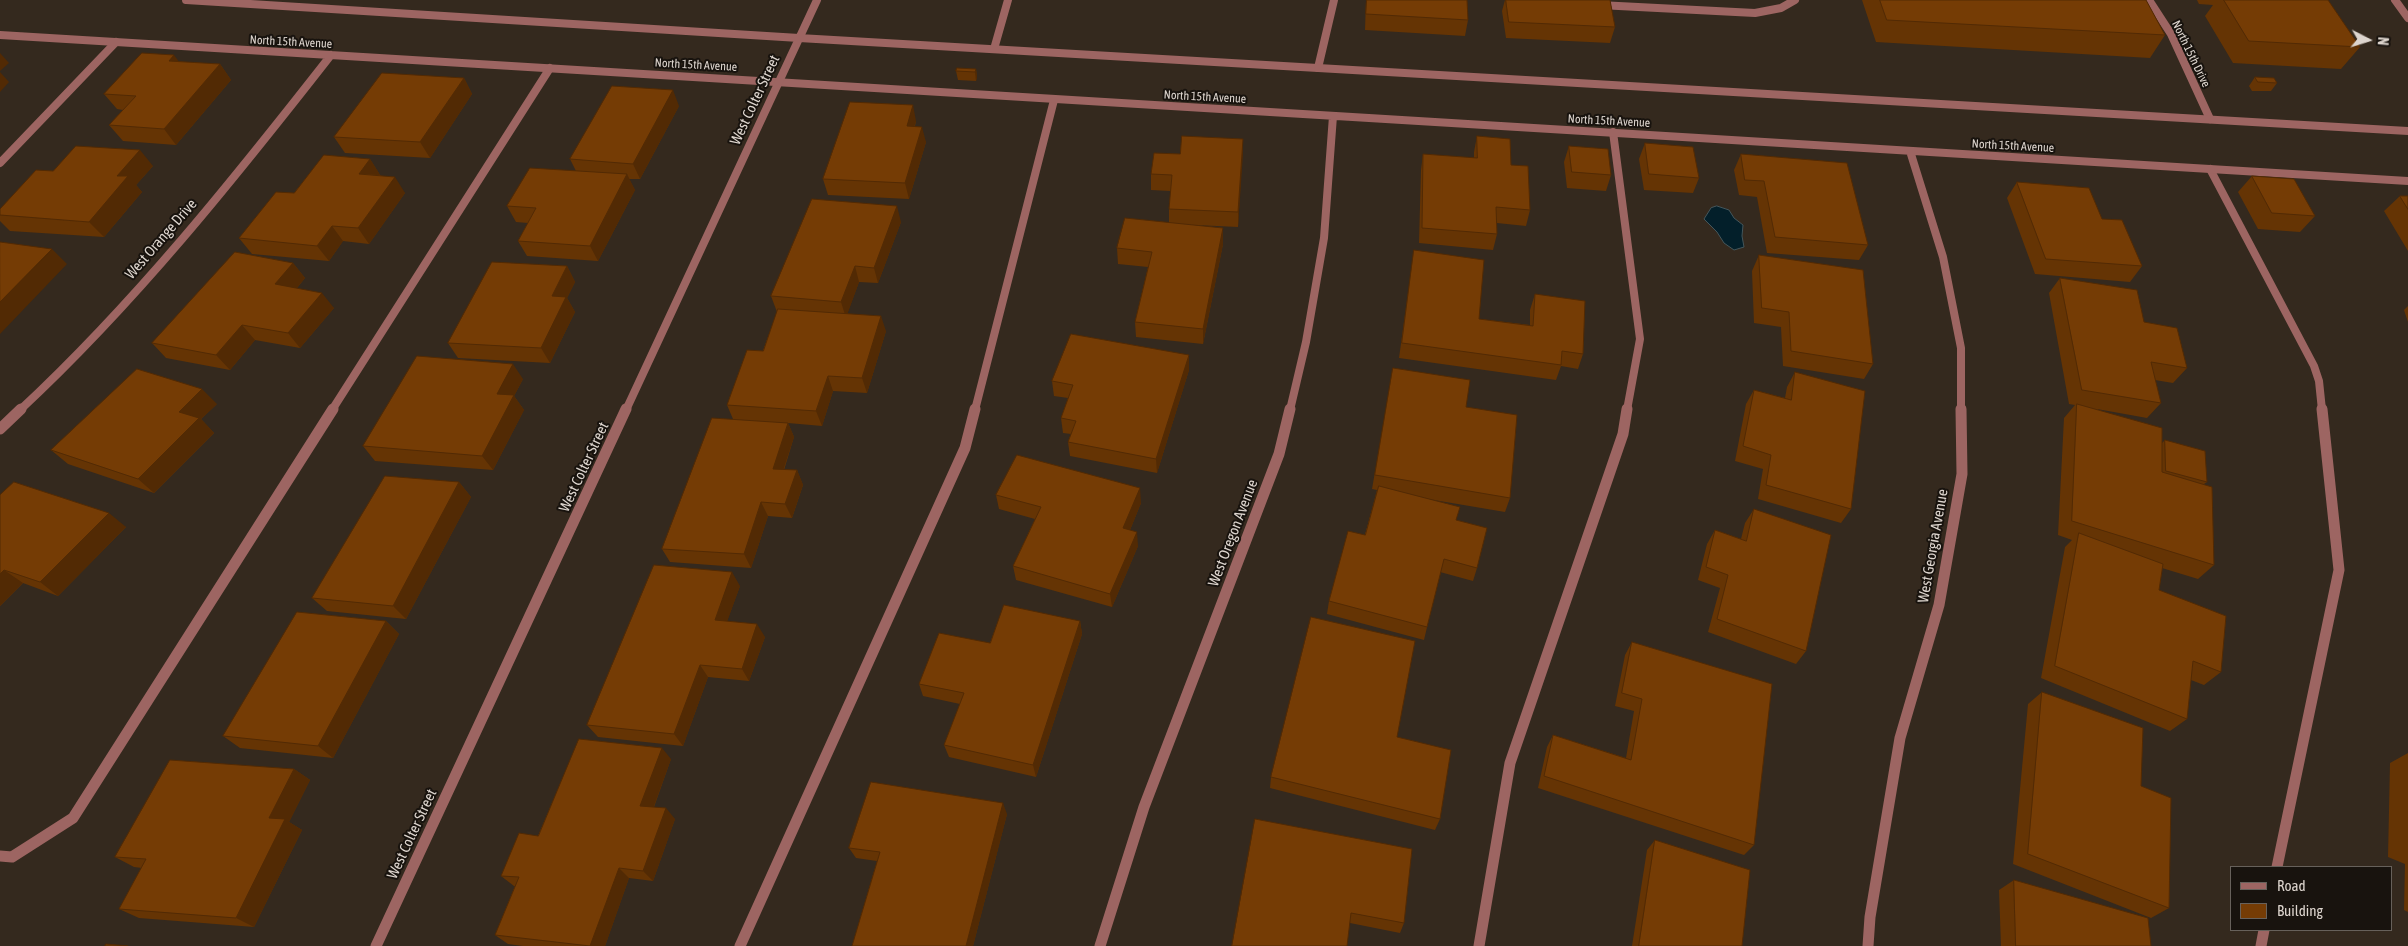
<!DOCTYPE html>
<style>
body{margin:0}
#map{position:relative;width:2408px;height:946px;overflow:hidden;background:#34291e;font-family:"Asap Condensed",sans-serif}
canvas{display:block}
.legend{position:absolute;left:2230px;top:866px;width:162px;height:65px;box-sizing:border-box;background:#18130e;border:1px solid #67615b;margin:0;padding:6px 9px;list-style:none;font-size:15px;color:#ddd5ce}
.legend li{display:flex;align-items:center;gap:10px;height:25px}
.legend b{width:25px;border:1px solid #67615b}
.north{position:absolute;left:2343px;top:15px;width:50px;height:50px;-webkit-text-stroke:4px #18130e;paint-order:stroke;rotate:95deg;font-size:14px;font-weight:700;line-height:20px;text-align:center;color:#ddd5ce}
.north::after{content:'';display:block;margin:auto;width:18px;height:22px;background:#ddd5ce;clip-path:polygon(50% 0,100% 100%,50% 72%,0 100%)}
</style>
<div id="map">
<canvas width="2408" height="946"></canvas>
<ul class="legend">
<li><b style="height:6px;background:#9d6562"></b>Road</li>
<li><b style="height:14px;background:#753c05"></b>Building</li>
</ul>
<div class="north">N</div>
</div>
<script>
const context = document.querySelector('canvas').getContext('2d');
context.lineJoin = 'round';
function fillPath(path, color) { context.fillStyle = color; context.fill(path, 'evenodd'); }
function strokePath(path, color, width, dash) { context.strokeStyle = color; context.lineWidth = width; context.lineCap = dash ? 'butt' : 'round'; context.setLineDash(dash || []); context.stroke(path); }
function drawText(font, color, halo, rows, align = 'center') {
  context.font = font + ' "Asap Condensed",sans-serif'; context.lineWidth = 4; context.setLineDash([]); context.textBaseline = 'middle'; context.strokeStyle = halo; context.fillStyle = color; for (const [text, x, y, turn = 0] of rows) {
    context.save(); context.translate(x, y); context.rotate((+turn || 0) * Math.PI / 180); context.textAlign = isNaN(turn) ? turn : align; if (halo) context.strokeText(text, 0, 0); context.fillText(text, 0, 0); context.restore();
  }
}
const water = new Path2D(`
 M1717,206L1729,210L1734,218L1743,225L1742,236L1744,247L1734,250L1724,243L1717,232L1704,219L1711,208Z`);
fillPath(water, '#031f2a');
strokePath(water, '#44565b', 1);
strokePath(new Path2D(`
 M994,49L1008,0
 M1613,132L1640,339L1627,410
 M0,163L116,42
 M2210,169L2314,366L2319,381L2322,410
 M332,410L550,68
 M975,410L1054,100`), '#9d6562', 8);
strokePath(new Path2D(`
 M0,856L12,857L73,818L333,409
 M2277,867L2339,570L2322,409
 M740,946L965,448L975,409
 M1479,946L1510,763L1623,434L1627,409
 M2261,946L2264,930`), '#9d6562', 11);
strokePath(new Path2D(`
 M2149,0L2171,34L2210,119
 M2395,0L2408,18
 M1599,5L1755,13L1781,8L1795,0
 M0,35L2408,181
 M1318,68L1334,0
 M1910,151L1943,257L1961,348V410
 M20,410C135,303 234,179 331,55
 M1290,410L1306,342L1324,238L1333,116`), '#9d6562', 8);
strokePath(new Path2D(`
 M0,429L21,409
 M1100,946L1144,807L1279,454L1290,409
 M1868,946L1870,917L1900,738L1939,605L1962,474L1961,409`), '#9d6562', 11);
strokePath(new Path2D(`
 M186,0L799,38L2408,131
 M626,410L817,0`), '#9d6562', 8);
strokePath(new Path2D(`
 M376,946L626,409`), '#9d6562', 11);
fillPath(new Path2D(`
 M1366,0H1467L1468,20L1465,36L1365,30Z
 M1505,0H1610L1615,27L1610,43L1506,38L1502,11Z
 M1862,0H2146L2165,35L2150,58L1876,42Z
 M2197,0H2328L2360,47L2341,69L2233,63L2205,16L2213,5L2199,4Z
 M179,62L220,64L231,80L176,145L123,141L109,125L123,110L117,109L104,94Z
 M976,69L977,77L976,81L958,80L956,71Z
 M2255,77L2277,83L2271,91H2252L2249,86Z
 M464,78L472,94L430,158L345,153L334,137Z
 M679,106L640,179H629L635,190L598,261L527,256L518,241L528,223L516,222L507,206L576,171L570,159Z
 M916,121L915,126L926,142L909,199L828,195L823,179Z
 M1477,136L1511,165L1530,210L1526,226L1497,223V234L1493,250L1419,243L1421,170L1423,154L1474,158V152Z
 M1243,139L1238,227L1195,225L1223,244L1203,344L1136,337L1135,322L1148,267L1118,264L1117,248L1169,223V209L1171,191L1151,190V174L1180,154Z
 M1645,143L1699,178L1693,193L1644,190L1639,159Z
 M1569,146L1611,175L1606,191L1567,188L1564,162Z
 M1741,154L1868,245L1859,260L1767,253L1757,197L1739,195L1734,170Z
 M370,159L380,175L405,193L369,244L343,241L329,261L252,254L239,238L294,193Z
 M153,166L136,185L142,192L104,237L10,231L0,221V209L53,171Z
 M2252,176L2315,216L2300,232L2258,229L2238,192Z
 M2017,182L2102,219L2142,266L2130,282L2035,274L2007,198Z
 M2400,196H2408V251L2384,211Z
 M901,222L878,283L859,282L847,314L886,331L867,393L833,391L822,426L788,423L794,437L784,470H797L803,485L792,518L768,516L751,568L670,562L662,549L733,419L727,405L763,351L777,312L771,296Z
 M1414,250L1479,319L1530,325V310L1535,294L1583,354L1578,369L1561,366L1556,380L1399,358Z
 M1759,255L1873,364L1864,379L1783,366L1781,327L1754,323L1752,271Z
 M293,263L305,278L297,288L334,308L300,348L255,340L230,370L166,358L152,343Z
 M567,266L575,282L567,298L575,312L550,363L458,358L448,343Z
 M2060,278L2144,322L2187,368L2173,383L2155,380L2161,403L2147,418L2097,409L2162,443L2165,440L2207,482L2204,484L2214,565L2198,579L2162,568L2159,590L2221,672L2204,685L2191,680L2187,719L2170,731L2041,678L2065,547L2072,540L2058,535L2064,418L2075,405L2069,404L2049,293Z
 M2408,306V322L2404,310Z
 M1189,355V370L1157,473L1070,456L1068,442L1071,434L1063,433L1061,418L1068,398L1054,396L1052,381Z
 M1393,368L1466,407L1510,498L1505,512L1428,499L1456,520L1477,568L1473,581L1440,572L1424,640L1327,614L1329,601L1365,535L1377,490L1372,489Z
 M1795,372L1851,509L1841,523L1758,499L1763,469L1735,461L1746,404L1754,390L1785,398L1787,387Z
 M523,379L514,396L524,410L493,470L375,461L363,446Z
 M217,404L201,419L214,433L154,493L68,464L51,450Z
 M459,482L471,497L406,619L327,611L312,598Z
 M0,495L126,527L58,596L23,583L0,606Z
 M996,495L1141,503L1130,530L1138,546L1112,607L1016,580L1013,566L1035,519L999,509Z
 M1754,509L1806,651L1796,664L1708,632L1720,588L1698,580L1707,544L1715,530L1741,539L1745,523Z
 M740,586L727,621L765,637L749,681L708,677L683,746L598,737L587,725Z
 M386,621L399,634L333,758L240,748L223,736Z
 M1080,621L1082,634L1036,777L949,757L944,745L960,704L923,696L919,684Z
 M1632,642L1754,845L1744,855L1538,788L1547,747L1553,735L1626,758L1634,711L1615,706L1625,655Z
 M2042,692L2141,786L2169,908L2151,918L2013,864L2028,704Z
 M1397,737L1440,819L1435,830L1270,788L1271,777Z
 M2408,753V912L2404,910L2405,864L2388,857L2390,763Z
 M671,759L654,807L675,819L653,881L629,878L605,946H523L508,944L495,935L515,886H514L501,876L538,836Z
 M294,769L310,780L289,822L302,830L254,927L139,918L119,909L142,868L134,867L115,857Z
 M1007,814L973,946H852L877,861L856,858L849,848Z
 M1255,819L1404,923L1400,933L1350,923Z
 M1655,840L1742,946H1632L1647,850Z
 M2014,880L2151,946H2001L1999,890Z`), '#653404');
fillPath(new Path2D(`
 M0,53L9,63L0,71Z
 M174,55L186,71L169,61Z
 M220,64L231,80L176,145L164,129Z
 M976,69L977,77L976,81L975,72Z
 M0,72L9,82L0,92Z
 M464,78L472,94L430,158L420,142Z
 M673,90L679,106L640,179L633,164Z
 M913,105L916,121L910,142L907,126Z
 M922,127L926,142L909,199L905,183Z
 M1243,139V154L1238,227V212Z
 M140,150L153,166L136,185L142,192L104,237L89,222L117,176Z
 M370,159L380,175L359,174Z
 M627,174L635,190L598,261L590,246Z
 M395,177L405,193L369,244L358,228Z
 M897,206L901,222L878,283L874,268Z
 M332,226L343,241L329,261L317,246Z
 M1223,228V244L1203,344V329Z
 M52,249L67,264L0,334V302Z
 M293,263L305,278L287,300L275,284Z
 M567,266L575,282L567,298L575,312L550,363L541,348L552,296Z
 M855,266L859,282L846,318L841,302Z
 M322,293L334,308L300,348L288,333Z
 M881,316L886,331L867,393L862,378Z
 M242,325L255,340L230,370L216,355Z
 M1189,355V370L1157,473L1156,459Z
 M513,364L523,379L514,396L524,410L493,470L482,456L497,394Z
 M828,376L833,391L822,426L816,411Z
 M202,389L217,404L201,419L214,433L154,493L138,479L179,412Z
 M788,423L794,437L779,483L773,469Z
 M797,470L803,485L792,518L785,504Z
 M459,482L471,497L406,619L393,606Z
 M1140,488L1141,503L1125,542L1123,528Z
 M761,502L768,516L751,568L744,554Z
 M109,513L126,527L58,596L40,582Z
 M1137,532L1138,546L1112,607L1110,594Z
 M4,570L23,583L0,606V574Z
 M732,572L740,586L723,633L715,620Z
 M386,621L399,634L333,758L318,746Z
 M1080,621L1082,634L1036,777L1033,765Z
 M757,624L765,637L749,681L742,669Z
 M700,665L708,677L683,746L674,734Z
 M662,748L671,759L650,817L640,806Z
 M294,769L310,780L289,822L302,830L254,927L236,918L269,818Z
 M1003,803L1007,814L973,946H966Z
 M666,808L675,819L653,881L643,871Z
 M619,868L629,878L605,946H590Z`), '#522a04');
const building = new Path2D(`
 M1367,0H1467L1468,20L1366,14Z
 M1506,0H1610L1615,27L1509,22Z
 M1880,0H2146L2165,35L1887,20Z
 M2224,0H2328L2360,47L2249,41Z
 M142,53L174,55L169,61L220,64L164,129L109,125L136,96L104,94Z
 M957,68L976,69L975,72L956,71Z
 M382,73L464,78L420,142L334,137Z
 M2255,77L2274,78L2277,83L2258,82Z
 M612,86L673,90L633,164L570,159Z
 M850,102L913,105L907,126L922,127L905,183L823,179Z
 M1182,136L1243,139L1238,212L1169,209L1172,175L1151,174L1154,153L1180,154Z
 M1477,136L1510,139L1511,165L1528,166L1530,210L1496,207L1497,234L1422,228L1423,154L1477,158Z
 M1645,143L1693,147L1699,178L1649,174Z
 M76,146L140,150L117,176H128L89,222L0,215V209L36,170L53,171Z
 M1569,146L1608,149L1611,175L1572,172Z
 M1741,154L1847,163L1868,245L1775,237L1764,181L1745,180Z
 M324,155L370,159L359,174L395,177L358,228L332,226L317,246L239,238L276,192L294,193Z
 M530,168L627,174L590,246L518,241L536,208L507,206Z
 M2252,176L2294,179L2315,216L2272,213Z
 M2017,182L2089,188L2102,219L2122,220L2142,266L2046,259Z
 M2400,196H2408V209Z
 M812,199L897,206L874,268L855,266L841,302L771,296Z
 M1125,218L1223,228L1203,329L1135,322L1152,252L1117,248Z
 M0,242L52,249L0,302Z
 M1414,250L1484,260L1479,319L1533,326L1535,294L1585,301L1583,354L1562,351L1561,365L1402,343Z
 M235,252L293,263L275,284L322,293L288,333L242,325L216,355L152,343Z
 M1759,255L1863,270L1873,364L1791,351L1789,312L1762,308Z
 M492,262L567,266L552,296L566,297L541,348L448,343Z
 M2060,278L2137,290L2144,322L2177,328L2187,368L2151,362L2161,403L2082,390Z
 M778,309L881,316L862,378L828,376L816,411L727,405L747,350L763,351Z
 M1071,334L1189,355L1156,459L1068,442L1076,421L1061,418L1073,385L1052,381Z
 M417,356L513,364L497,394L514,395L482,456L363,446Z
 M1393,368L1470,380L1466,407L1517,415L1510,498L1375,475Z
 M137,369L202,389L179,412L199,418L138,479L51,450Z
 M1795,372L1865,391L1851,509L1766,485L1771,455L1743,446L1754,390L1791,400Z
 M2077,404L2162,428V472L2212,487L2214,565L2072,521Z
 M712,418L788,423L773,469L797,470L785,504L761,502L744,554L662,549Z
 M2165,440L2205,451L2207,482L2166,471Z
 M1017,455L1140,488L1123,528L1137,532L1110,594L1013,566L1041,507L996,495Z
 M385,476L459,482L393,606L312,598Z
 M14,482L109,513L40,582L4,570L0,574V495Z
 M1379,486L1460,507L1456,520L1487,528L1477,568L1444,559L1427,627L1329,601L1348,531L1365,535Z
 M1754,509L1831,535L1806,651L1717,619L1728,575L1706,567L1715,530L1746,541Z
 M2079,533L2163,564L2159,590L2226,616L2221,672L2193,661L2187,719L2055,666Z
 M654,565L732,572L715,620L757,624L742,669L700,665L674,734L587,725Z
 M1004,605L1080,621L1033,765L944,745L964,693L919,684L939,633L990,643Z
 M297,612L386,621L318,746L223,736Z
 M1311,617L1415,641L1397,737L1451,750L1440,819L1271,777Z
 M1632,642L1772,684L1754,845L1544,776L1553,735L1631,760L1642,699L1622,693Z
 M2042,692L2143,728L2141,786L2171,798L2169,908L2028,854Z
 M579,739L662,748L640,806L666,808L643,871L619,868L590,946L495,935L519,877L501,876L519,833L538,836Z
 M170,760L294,769L269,818L285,819L236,918L119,909L146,859L115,857Z
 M871,782L1003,803L966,946H852L880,852L849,848Z
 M1255,819L1412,849L1404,923L1351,913L1347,946H1232Z
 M1655,840L1750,870L1742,946H1639Z
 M2014,880L2148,918L2151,946H2016Z
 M106,944L128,946H105Z`);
fillPath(building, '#753c05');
strokePath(building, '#522a04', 1);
drawText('12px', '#ddd5ce', '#18130e', [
 ["North 15th Avenue",291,42,3],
 ["North 15th Drive",2191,54,64],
 ["North 15th Avenue",696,65,3],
 ["North 15th Avenue",1205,97,3],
 ["North 15th Avenue",1609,121,3],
 ["North 15th Avenue",2013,146,3]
]);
drawText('15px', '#ddd5ce', '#18130e', [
 ["West Colter Street",755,100,-65],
 ["West Orange Drive",161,239,-49],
 ["West Colter Street",584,467,-65],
 ["West Oregon Avenue",1233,533,-69],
 ["West Georgia Avenue",1933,546,-80],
 ["West Colter Street",412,834,-65]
]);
</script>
